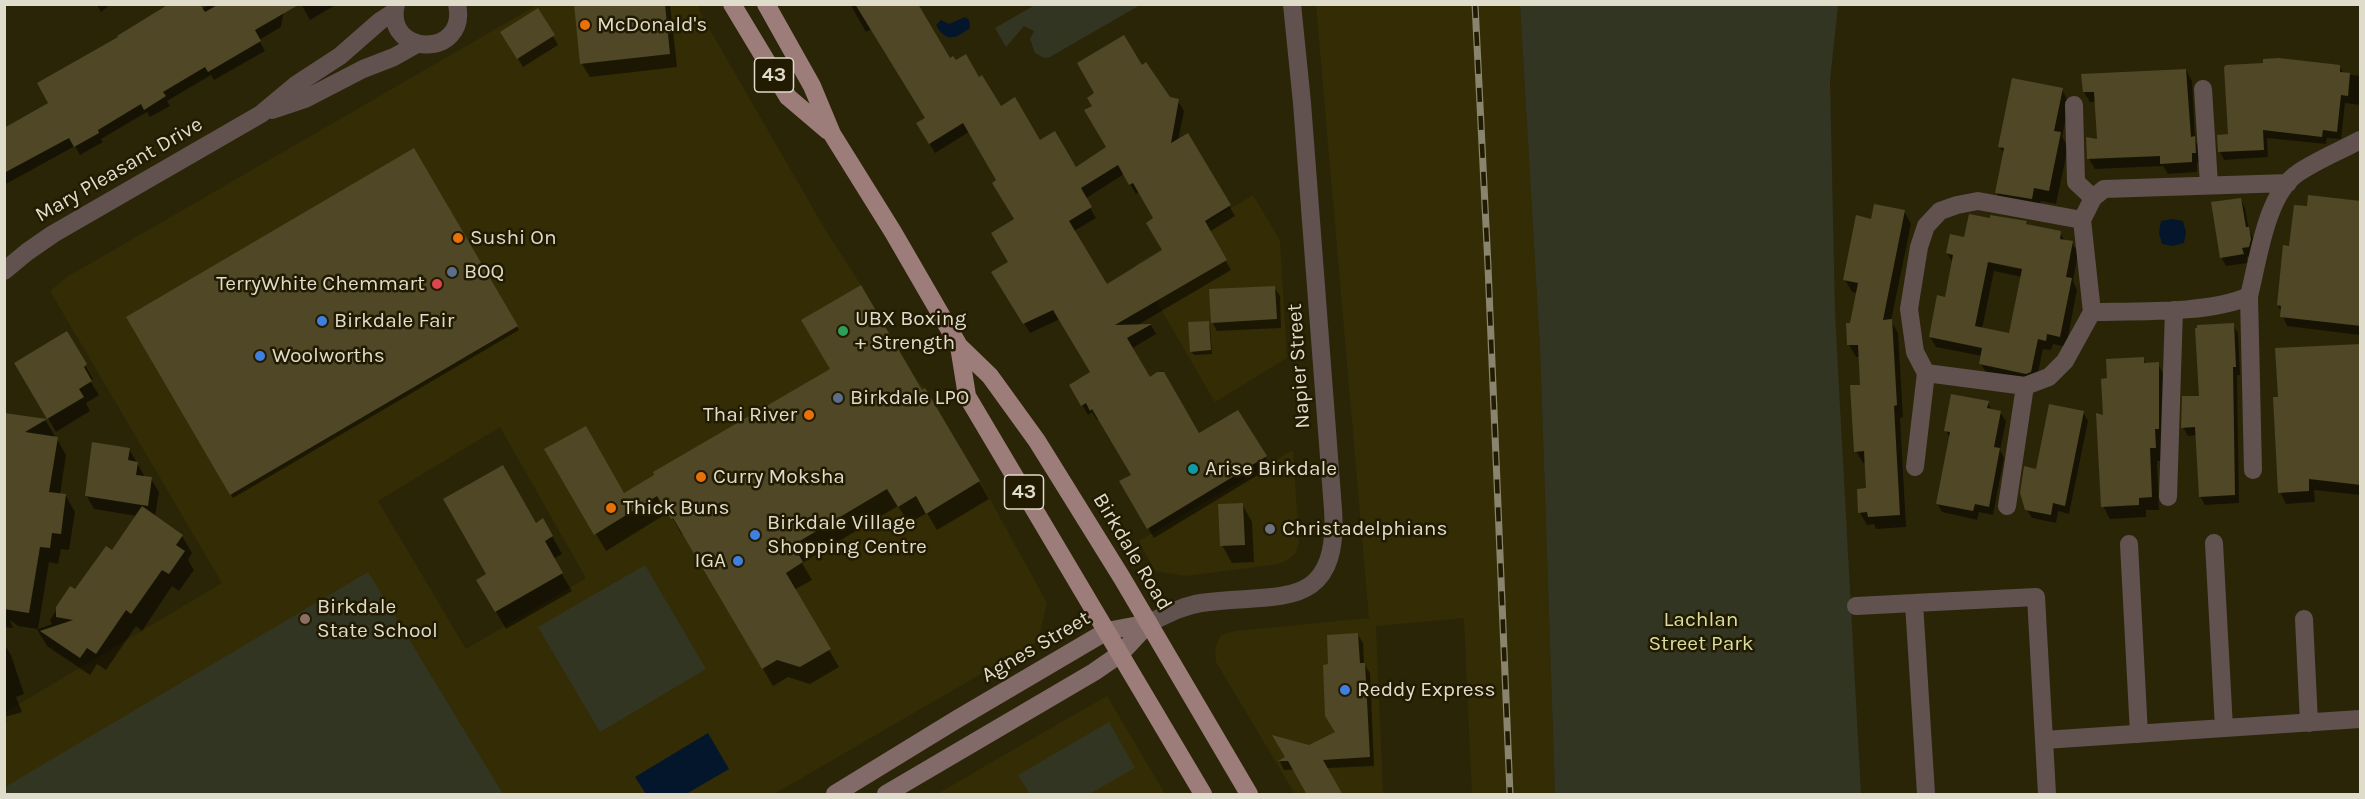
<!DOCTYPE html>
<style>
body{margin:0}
#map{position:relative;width:2365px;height:799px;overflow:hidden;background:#2b2508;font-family:Karla,sans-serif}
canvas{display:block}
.frame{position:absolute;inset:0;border:6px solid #dfdccb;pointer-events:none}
</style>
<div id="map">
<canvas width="2365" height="799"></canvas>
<div class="frame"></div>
</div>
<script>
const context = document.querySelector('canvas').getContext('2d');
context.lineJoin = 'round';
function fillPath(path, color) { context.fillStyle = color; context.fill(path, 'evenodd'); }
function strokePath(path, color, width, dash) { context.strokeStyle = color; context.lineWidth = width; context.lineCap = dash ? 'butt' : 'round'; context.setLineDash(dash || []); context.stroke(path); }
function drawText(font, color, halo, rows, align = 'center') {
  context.font = font + ' Karla,sans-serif'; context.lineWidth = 5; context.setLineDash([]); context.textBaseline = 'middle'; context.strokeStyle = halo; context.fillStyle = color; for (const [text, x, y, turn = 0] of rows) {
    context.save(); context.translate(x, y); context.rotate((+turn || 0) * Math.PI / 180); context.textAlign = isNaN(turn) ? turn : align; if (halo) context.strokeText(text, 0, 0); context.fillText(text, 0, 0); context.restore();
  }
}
fillPath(new Path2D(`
 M537,5H699V11L826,231L861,285L917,381L925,388L980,481L1047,603L1038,641L774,794H5L4,713L222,583L50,291L67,277ZM500,427L586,578L466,649L378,501Z
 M1316,5H1520L1540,349L1555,794H1472L1464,618L1376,626L1383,794H1295L1216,662L1215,648L1221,635L1235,631L1369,618Z
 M1253,195L1280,240L1287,358L1215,402L1135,265Z
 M1293,450L1299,542L1296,553L1288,560L1279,564L1186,576L1155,571L1139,541Z
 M1107,696L1165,794H937L1030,740Z`), '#342c05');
fillPath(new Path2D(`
 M1035,5V4L1140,5L1050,57L1044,58L1035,53L1030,39L1034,31L1024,26L1006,47L995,28Z
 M1520,5H1838L1830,80L1835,314L1861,794H1555L1540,349Z
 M645,565L706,669L600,732L538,627Z
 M368,572L503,794H5V787Z
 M1109,722L1135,768L1089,794H1030L1018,775Z`), '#323522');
fillPath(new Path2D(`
 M965,17L969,20L970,28C955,39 946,43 936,25L941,20L949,24Z
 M2172,219L2183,221L2186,232L2184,243L2173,246L2162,244L2159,233L2161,221Z
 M708,733L729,769L686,794H646L635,777Z`), '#03162c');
fillPath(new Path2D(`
 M96,4H111L101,12Z
 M210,4H285L281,27L259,40L265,51L214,80L211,75L167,101L170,106L150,117L147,112L101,139L103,142L80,155L75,146L4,185V130Z
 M301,4H337L310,20Z
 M575,4H670L677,67L590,77L582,64Z
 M850,4H916L949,60L979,79L1000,108L1039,142L1075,169L1108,148L1141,67L1169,98L1178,101L1184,111L1178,141L1187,135L1235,216L1209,232L1231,270L1136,326L1151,325L1156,334L1131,349L1149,379L1162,371L1199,435L1238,412L1271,467L1154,538L1121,482L1132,475L1099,418L1097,420L1092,412L1088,415L1071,385L1092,373L1060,319L1030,333L993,273L1010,263L1016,220L998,181L969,132L935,153L918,124L927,118L872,29L866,32ZM1124,174L1136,194L1139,192L1155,219L1164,251L1107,286L1074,231L1096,218L1085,199Z
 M538,10L558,45L523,67L502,32Z
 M2339,66L2344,74L2360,76V105L2345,103L2341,139L2327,138L2326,144L2267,138L2268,157L2224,160L2220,152L2229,135Z
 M2186,70L2192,81L2195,141L2200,148L2201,163H2197V172L2168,174L2163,166L2095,169L2089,159L2098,141L2096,102H2090L2084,92Z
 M2062,90L2069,103L2062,137L2068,147L2056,204L2041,201L2039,212L2004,206L1996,192L2004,155L2000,147Z
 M414,150L519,330L233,498L128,317Z
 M2240,199L2245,208L2249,230L2253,238L2255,249L2253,256L2247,257L2248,263L2226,266L2221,257Z
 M1904,211L1911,224L1891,321L1898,333L1903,417L1900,418L1906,527L1876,529L1874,524L1867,525L1860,513L1868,489L1866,463H1863L1856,451L1862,386L1860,357H1856L1849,345L1857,293L1852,292L1845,280L1872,220Z
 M2360,212V335L2287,326L2278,305L2291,248Z
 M2026,223L2028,226L2060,233L2065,241L2072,243L2078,253L2073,281L2077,290L2066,347L2053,344L2051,350L2043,349L2036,382L1987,374L1981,364L1982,356L1936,347L1930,337L1946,299L1953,263L1947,253L1965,239ZM1994,271L2022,277L2010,335L1982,329Z
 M1274,287L1280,296L1281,328L1217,331L1212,322Z
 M1208,322L1210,326L1212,354L1194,355L1191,351Z
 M2233,325L2238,333L2240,375H2237L2239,503L2205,505L2200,496L2197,435L2188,436L2183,427L2200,397Z
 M66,333L93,379L90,381L99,395L86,403L90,411L56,432L16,363Z
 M2360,345V495L2314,490L2315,502L2286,504L2280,492L2279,398Z
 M2143,358L2146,365L2158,364L2165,377L2163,461H2157L2159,510H2146V517L2110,519L2103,506L2104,417L2109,380Z
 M925,390L989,499L937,530L927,513L909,523L898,506L802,563L812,580L794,590L839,667L810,684L788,677L773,686L684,534L682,535L669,512L606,551L546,449L623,495Z
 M1988,403L1992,411L2000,412L2006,421L2000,450L2004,458L1993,515L1979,512L1977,520L1942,512L1937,503L1950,439L1946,430Z
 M2083,412L2088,421L2069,514L2058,511L2056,523L2032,518L2026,509L2037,470Z
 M4,414L46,421L55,436L52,438L57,439L66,455L60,495L66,496L75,512L69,550L61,549L58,564L49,562L38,629L52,624L50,620L71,588L75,591L112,552L137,516L94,509L86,495L129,449L145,477L151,479L159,492L155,517L182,536L192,553L188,560L194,570L179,591L172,586L142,631L136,626L106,670L97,664L90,675L47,646L37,629L18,626L10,620L13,628L4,627Z
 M1242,504L1252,522L1254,562L1232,563L1222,545Z
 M543,520L562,554L553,559L572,591L506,629L478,581L488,575Z
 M1358,635L1363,643L1364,664L1370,673L1374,766L1284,770L1280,762L1337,732L1330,666Z
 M4,644L11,655L24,694L16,697L22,712L5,717L7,721L4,722Z`), '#0007');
fillPath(new Path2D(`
 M169,4H200L205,12L219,4H300L255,30L261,41L208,72L205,67L163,92L166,96L144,110L141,104L98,130L99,133L74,147L69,138L4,173V128L48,103L37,83L118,37L117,36Z
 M574,4H665L670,54L580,64Z
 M855,4H918L950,58L953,56L956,60L966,54L979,77L982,75L1001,106L1015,97L1040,140L1055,131L1076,167L1106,147L1084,110L1092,106L1087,98L1094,93L1077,63L1124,35L1142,65L1146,62L1170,97L1179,99L1171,143L1188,133L1231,205L1205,221L1227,260L1115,325L1152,324L1127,338L1150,377L1157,372H1164L1199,433L1238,410L1267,456L1147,529L1119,481L1131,475L1092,409L1090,411L1086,403L1081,406L1069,385L1090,372L1053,310L1023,324L991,272L1008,262L991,233L1014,219L992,183L996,180L963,123L929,144L916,123L925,118ZM1118,165L1129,185L1133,183L1153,218L1146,223L1162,250L1107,284L1069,221L1092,207L1081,188Z
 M538,8L555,35L517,59L500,32Z
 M2279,58L2340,65V72L2350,73L2348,96L2341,95L2337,132L2323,130L2322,137L2263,130L2264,150L2218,152L2217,135L2228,134L2224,67L2226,65L2263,63V59Z
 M2186,69L2191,137L2195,136L2196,153H2192V162L2160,164V156L2087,159L2086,137L2097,139L2094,92H2083L2081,74Z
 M2012,78L2063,88L2054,131L2061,132L2049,191L2034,188L2032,199L1995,193L2004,148L1998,147Z
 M414,148L518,326L230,495L126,317Z
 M2308,195L2361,201V326L2280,317L2281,306L2277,305L2283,245L2289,246L2294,205L2307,206Z
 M2241,198L2246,227H2249L2251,239L2249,247L2242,248L2244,254L2220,258L2211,202Z
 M1874,204L1905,210L1883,320L1892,319L1897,405L1894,406L1900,515L1868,517L1867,512L1858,513L1857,489L1866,488L1864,451L1854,452L1850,385H1860L1858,345H1847L1846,323H1850L1858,283L1843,280L1856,215L1871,219Z
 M1969,214L1990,218V215L2027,221L2026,224L2061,231L2060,239L2073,241L2066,277L2072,278L2060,337L2047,334L2046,341L2038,339L2031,372L2026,374L1979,364L1982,348L1929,337L1937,295L1945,297L1953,255L1946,253L1950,234L1964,237ZM1988,262L2022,269L2009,333L1975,326Z
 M861,285L922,390L925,388L980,481L926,514L916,496L898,507L887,489L793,545L803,562L786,573L831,649L800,667L777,660L762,669L673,518L671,519L657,496L594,535L544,449L586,426L624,493L654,475L653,472L830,369L801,320Z
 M1275,286L1277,319L1211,323L1209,289Z
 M1209,321L1211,350L1190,352L1188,322Z
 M2234,323L2236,367H2233L2235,495L2199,497L2195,427L2181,428L2182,396H2199L2195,328H2197V325Z
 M67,331L87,364L84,367L92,381L79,389L84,397L47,419L14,363Z
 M2361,344V485L2309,479V491L2278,493L2273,397H2278L2275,348Z
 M2144,357V363L2159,362V429H2155L2156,448H2150L2152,497L2139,498V505L2101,507L2096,413L2103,415L2101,379L2107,378L2106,359Z
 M1951,394L1989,401L1987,408L2001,411L1994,447L2000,448L1989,507L1975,504L1973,511L1936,504L1950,432L1944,431Z
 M2049,404L2084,411L2065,506L2053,503L2051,515L2025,510L2020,493L2024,466L2036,469Z
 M4,413L47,419L25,432L58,437L49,492L66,494L61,534L52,533L50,548L40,547L29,613L4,609Z
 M92,442L130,448L128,460L138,462L136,475L152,477L148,506L85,496Z
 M503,465L536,523L543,518L553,536L545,541L563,573L495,612L476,580L486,574L443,499Z
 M1243,503L1245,545L1220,546L1218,504Z
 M142,506L183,535L176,545L185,551L169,574L162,570L131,614L126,610L96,654L87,648L80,658L40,631L73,620L56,617V607L70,586L75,589L106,546L112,550Z
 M1358,633L1360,663H1365L1370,757L1323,760L1343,795H1307L1288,761H1278L1285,757L1272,735L1309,745L1335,732L1325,716L1323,665L1328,664L1327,635Z`), '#4f4725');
strokePath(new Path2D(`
 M396,4C383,57 469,59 457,4
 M2203,89L2209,185
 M2074,105L2076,182L2093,198
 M272,110L305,99L363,69L394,57L417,44
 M2082,220L1978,201L1957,205L1940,211L1926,226L1919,247L1909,309L1915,352L1926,373L2025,386L2049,377L2065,361L2092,312L2082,220L2093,198L2104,189L2288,183
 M4,271L27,252L53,234L261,114L297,84L340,56L380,21L394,12
 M2249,296L2253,470
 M2092,312C2135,311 2211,314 2249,296C2258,261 2266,194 2298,173C2317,160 2340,151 2360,140
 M1915,467L1926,373
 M2168,497L2174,310
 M2007,506L2025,386
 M2214,543L2224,728
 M2129,544L2139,734
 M1856,606L1914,603
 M2304,619L2309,723
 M1149,623C1166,615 1182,606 1201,603C1276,592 1340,615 1333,509L1302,103L1292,4
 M2044,740L2360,719
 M1926,794L1914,603L2036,597L2047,794`), '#615250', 18);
strokePath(new Path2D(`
 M835,794L959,718L1107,631L1149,623
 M886,794L1094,672L1120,654L1149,623`), '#826a68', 18);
strokePath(new Path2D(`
 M732,4L788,97L828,131
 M766,4L812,86L832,134L893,232L959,346L990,376L1037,441L1122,578L1249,794
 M959,346L967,396L1203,794`), '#9c7d7a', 18);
const rail = new Path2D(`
 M1475,4L1488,266L1510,794`);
strokePath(rail, '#88846d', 7);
strokePath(rail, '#221b01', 4.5, [14]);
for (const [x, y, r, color] of [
 [585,25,6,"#e8710a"],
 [458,238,6,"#e8710a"],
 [452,272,6,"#5c6f8a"],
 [437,284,6,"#e0444e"],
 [322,321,6,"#3f7fe0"],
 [843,331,6,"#2e9e5b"],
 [260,356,6,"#3f7fe0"],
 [838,398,6,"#5c6f8a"],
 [809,415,6,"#e8710a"],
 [1193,469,6,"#0f9aa8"],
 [701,477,6,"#e8710a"],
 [611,508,6,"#e8710a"],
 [1270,529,6,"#6b7280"],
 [755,535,6,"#3f7fe0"],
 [738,561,6,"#3f7fe0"],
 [305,619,6,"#8d6e63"],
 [1345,690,6,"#3f7fe0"]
]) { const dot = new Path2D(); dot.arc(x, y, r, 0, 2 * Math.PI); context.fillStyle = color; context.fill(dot); strokePath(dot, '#221b01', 2); }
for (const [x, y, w] of [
 [774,75,39],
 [1024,492,39]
]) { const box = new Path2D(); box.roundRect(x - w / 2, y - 17, w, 34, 4.5); context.fillStyle = '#221b01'; context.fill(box); strokePath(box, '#dfdccb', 1.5); }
drawText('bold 20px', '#dfdccb', null, [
 ["43",774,75],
 ["43",1024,492]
]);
drawText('21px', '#dfdccb', '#221b01', [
 ["McDonald's",597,25],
 ["Sushi On",470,238],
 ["BOQ",464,272],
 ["TerryWhite Chemmart",425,284,"right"],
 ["UBX Boxing",855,319],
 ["+ Strength",855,343],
 ["Birkdale Fair",334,321],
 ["Woolworths",272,356],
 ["Birkdale LPO",850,398],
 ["Thai River",797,415,"right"],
 ["Arise Birkdale",1205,469],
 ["Curry Moksha",713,477],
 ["Thick Buns",623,508],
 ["Birkdale Village",767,523],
 ["Shopping Centre",767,547],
 ["Christadelphians",1282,529],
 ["IGA",726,561,"right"],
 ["Birkdale",317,607],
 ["State School",317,631],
 ["Reddy Express",1357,690]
], 'left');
drawText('21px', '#dfdccb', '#221b01', [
 ["Mary Pleasant Drive",119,170,-30],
 ["Napier Street",1299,366,-94],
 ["Birkdale Road",1132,552,59],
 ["Agnes Street",1036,647,-30]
]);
drawText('21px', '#d7dfa0', '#221b01', [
 ["Lachlan",1701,620],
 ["Street Park",1701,644]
]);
</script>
